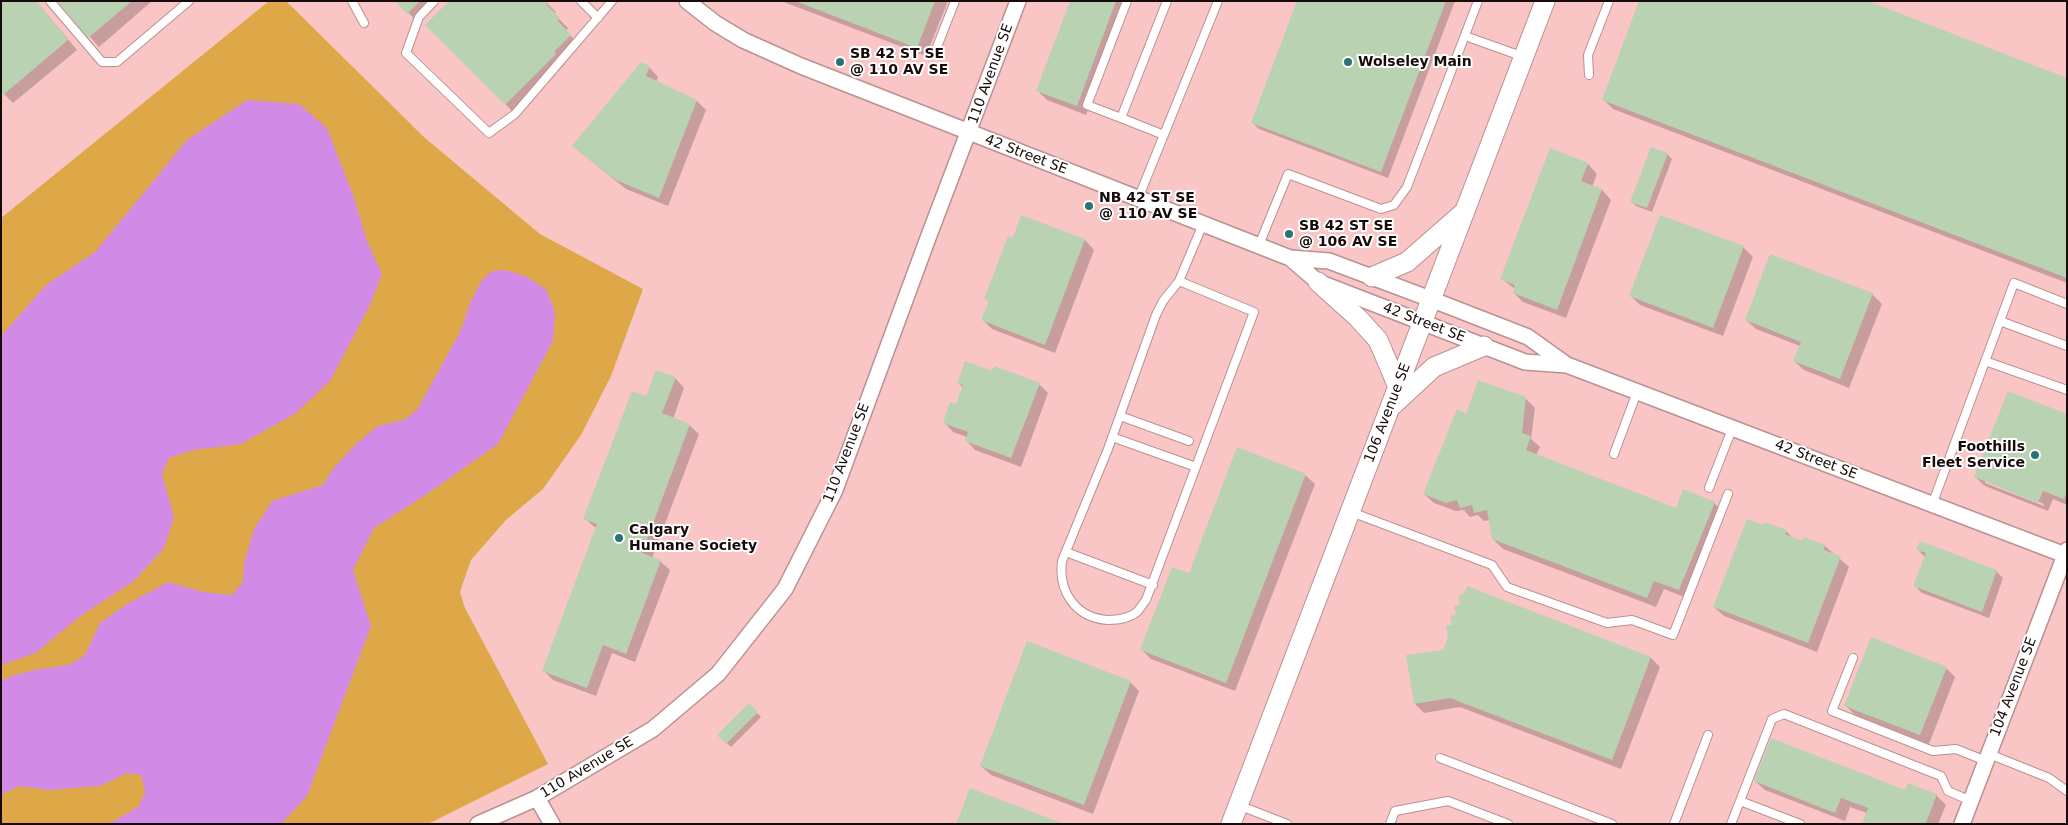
<!DOCTYPE html>
<style>
body{margin:0}
#map{position:relative;width:2068px;height:825px;overflow:hidden;background:#f9d5d5;font-family:"DejaVu Sans",sans-serif}
canvas{display:block}
.frame{position:absolute;inset:0;border:2px solid #180a0a;pointer-events:none}
</style>
<div id="map">
<canvas width="2068" height="825"></canvas>
<div class="frame"></div>
</div>
<script>
const context = document.querySelector('canvas').getContext('2d');
context.lineJoin = 'round';
function fillPath(path, color) { context.fillStyle = color; context.fill(path, 'evenodd'); }
function strokePath(path, color, width, dash) { context.strokeStyle = color; context.lineWidth = width; context.lineCap = dash ? 'butt' : 'round'; context.setLineDash(dash || []); context.stroke(path); }
function drawText(font, color, halo, rows, align = 'center') {
  context.font = font + ' "DejaVu Sans",sans-serif'; context.lineWidth = 4; context.setLineDash([]); context.textBaseline = 'middle'; context.strokeStyle = halo; context.fillStyle = color; for (const [text, x, y, turn = 0] of rows) {
    context.save(); context.translate(x, y); context.rotate((+turn || 0) * Math.PI / 180); context.textAlign = isNaN(turn) ? turn : align; if (halo) context.strokeText(text, 0, 0); context.fillText(text, 0, 0); context.restore();
  }
}
fillPath(new Path2D(`
 M1,1H269L1,218Z
 M286,1H2067V824H428L547,764L465,608L460,592L471,560L506,520L543,489L643,289L540,234L425,138Z`), '#fac5c5');
fillPath(new Path2D(`
 M269,1H286L425,138L540,234L643,289L611,376L581,435L543,489L506,520L471,560L460,592L465,608L548,764L428,824H1V218Z`), '#dea748');
fillPath(new Path2D(`
 M247,100L299,104L327,128L353,195L367,241L382,274L369,307L330,381L296,413L241,444L193,450L169,458L162,474L174,517L164,548L134,581L79,617L36,653L1,665V336L46,285L95,252L187,140Z
 M505,270L525,276L546,289L555,312L553,341L498,444L424,496L374,528L353,570L371,626L307,796L281,824H106L116,820L139,806L145,791L141,775L127,773L100,786L48,790L19,786L1,795V681L11,676L39,669L69,665L85,655L100,623L127,604L168,582L203,592L232,595L243,582L244,563L254,529L272,501L323,485L332,470L357,443L378,426L404,420L417,410L460,332L471,301L482,280L492,271Z`), '#d18ae5');
fillPath(new Path2D(`
 M36,1L77,50L13,103L4,94Z
 M59,1H152L99,47Z
 M396,1H439L418,22Z
 M545,1L556,12L554,14L568,28L566,31L580,45L562,62L565,64L515,114L427,25Z
 M781,1H948L926,56Z
 M1071,1H1129L1086,115L1047,100L1038,91Z
 M1298,1H1455L1388,178L1259,129L1252,122Z
 M649,67L658,77L656,82L697,101L706,110L668,206L626,189L573,146Z
 M2067,79V283L1613,109L1603,99Z
 M1667,154L1672,159L1652,212L1636,206L1632,202Z
 M1588,164L1597,174L1592,187L1602,190L1611,200L1566,318L1523,302L1514,293L1515,289L1501,278Z
 M1022,217L1085,240L1094,250L1055,353L992,329L983,320L989,302L986,299Z
 M1743,247L1753,257L1723,336L1640,305L1631,296Z
 M1872,294L1882,304L1849,388L1804,370L1794,361L1800,346L1756,329L1746,320Z
 M675,378L684,388L673,419L689,425L699,434L652,558L660,561L670,570L635,662L612,653L596,696L553,680L544,671L597,529L585,519L647,398Z
 M959,383L1039,384L1048,393L1021,467L975,450L966,440L967,437L953,432L944,422L956,406L963,388Z
 M1525,398L1535,408L1531,439L1540,447L1536,455L1677,510L1714,503L1724,512L1689,599L1664,589L1656,607L1503,549L1493,539L1490,520L1484,521L1478,515L1470,517L1464,510L1456,511L1434,503L1424,494L1467,416Z
 M2067,416V505L2053,499L2048,511L1985,486L1975,477ZM1985,480L2044,504V506L1985,483Z
 M1305,475L1315,484L1235,691L1151,659L1142,650L1189,575Z
 M1764,527L1786,531L1794,539L1803,542L1825,546L1849,567L1817,652L1724,616L1714,607Z
 M1918,550L1996,571L2003,578L1989,618L1922,593L1915,586L1925,557Z
 M1468,588L1651,658L1660,667L1621,769L1460,707L1424,713L1415,704L1444,651Z
 M1946,668L1955,677L1929,744L1855,715L1846,706Z
 M1130,682L1139,691L1093,814L991,775L981,766Z
 M749,705L761,717L731,747L719,735Z
 M1755,781L1906,792L1908,784L1936,795L1946,805L1938,824H1863L1867,813L1850,807L1845,821L1765,790Z`), '#0003');
fillPath(new Path2D(`
 M1,1H36L68,40L3,95L1,93Z
 M57,1H132L88,38Z
 M395,1H420L407,14Z
 M449,1H547L546,4L559,17L558,21L571,35L554,52L556,54L505,105L425,25Z
 M795,1H935L917,48Z
 M1070,1H1116L1077,106L1036,91Z
 M1297,1H1446L1381,172L1251,123Z
 M1639,1H1868L2067,78V278L1602,100Z
 M641,62L650,66L646,76L697,100L659,198L616,180L572,146Z
 M1651,147L1668,153L1647,208L1630,202Z
 M1550,148L1588,163L1581,181L1602,189L1557,310L1513,293L1515,285L1500,279Z
 M1021,215L1085,239L1045,345L981,320L989,301L984,299L1008,236L1013,238Z
 M1660,215L1744,246L1713,328L1629,296Z
 M1770,254L1873,293L1840,379L1793,361L1801,342L1745,320Z
 M965,361L992,371L994,366L1040,383L1011,458L965,441L968,432L943,423L950,402L956,404L963,385L957,383Z
 M656,370L676,377L662,413L690,424L642,553L661,560L626,654L603,645L587,688L542,671L597,524L583,519L632,391L646,396Z
 M1478,380L1526,397L1522,433L1531,436L1526,450L1676,508L1683,489L1715,502L1679,590L1654,581L1647,598L1492,539L1487,510L1474,513L1472,505L1460,508L1457,500L1446,503L1423,494L1457,409L1466,414Z
 M2008,391L2067,414V491L2064,499L2043,491L2038,503L1974,477Z
 M1237,447L1306,474L1226,683L1140,650L1172,567L1189,573Z
 M1747,519L1764,525L1765,522L1787,530L1785,534L1802,541L1804,537L1825,545L1824,550L1841,556L1808,643L1713,607Z
 M1920,541L1997,570L1982,612L1913,586L1926,553L1916,550Z
 M1467,586L1651,657L1612,760L1450,698L1414,704L1406,655L1443,650L1448,637L1446,626L1452,625L1450,616L1456,615L1454,606L1460,604L1458,595L1464,594Z
 M1871,637L1947,667L1920,735L1844,706Z
 M1027,641L1131,681L1084,805L980,766Z
 M749,703L758,712L726,744L717,735Z
 M1771,738L1905,790L1908,783L1937,794L1926,823L1862,824L1868,808L1841,798L1835,813L1754,781Z
 M970,788L1064,824H956Z`), '#b9d2b2');
const service = new Path2D(`
 M50,1L102,62H117L189,1
 M352,1L364,23
 M434,1L419,17L406,53L489,133L515,114L612,1
 M581,1L598,18
 M1465,36L1524,57
 M935,52L955,1
 M1589,75L1588,55L1609,1
 M1121,118L1087,105L1127,1
 M1164,135L1121,118L1167,1
 M1138,199L1218,1
 M1259,245L1288,174L1381,209L1394,205L1407,187L1478,1
 M1179,281L1254,312L1146,600C1143,603 1140,609 1137,612C1128,619 1118,620 1108,620C1076,618 1058,592 1062,561L1108,449L1156,315L1163,301L1179,281L1203,224
 M2000,321L2067,346
 M1985,361L2067,390
 M1120,416L1189,441
 M1112,437L1196,467
 M1614,454L1637,392
 M1709,488L1732,429
 M1932,505L2014,283L2067,304
 M1351,512L1492,565L1507,587L1607,623L1632,620L1673,635L1728,494
 M1066,552L1153,585
 M1853,658L1832,711L1933,751L1956,749L1986,761
 M1989,754L2049,778L2067,791
 M1440,758L1612,824
 M1740,801L1800,824
 M1238,805L1287,824
 M1390,824L1395,811L1448,801L1508,824
 M1674,824L1708,735
 M1731,824L1772,719L1784,714L1941,776L1948,791L1971,801`);
const minor = new Path2D(`
 M687,1L715,23L743,40L801,66L1290,258L1329,261L1433,300L1528,337L1567,365L2065,555
 M1290,258L1318,282L1525,362L1567,365
 M537,798L552,824
 M478,824L537,798L653,729L718,674L785,589L835,490L928,238L1018,1
 M1962,824L2067,550`);
const tertiary = new Path2D(`
 M1372,277L1407,262L1463,213
 M1318,282L1358,318L1378,340L1398,387
 M1393,405L1434,367L1484,346
 M1231,824L1545,1`);
strokePath(service, '#ba9191', 10);
strokePath(minor, '#ba9191', 18);
strokePath(tertiary, '#ba9191', 21);
strokePath(service, '#fff', 8);
strokePath(minor, '#fff', 15);
strokePath(tertiary, '#fff', 19);
for (const [x, y, r, color] of [
 [840,62,5,"#2a7477"],
 [1348,62,5,"#2a7477"],
 [1089,206,5,"#2a7477"],
 [1289,234,5,"#2a7477"],
 [2035,455,5,"#2a7477"],
 [619,538,5,"#2a7477"]
]) { const dot = new Path2D(); dot.arc(x, y, r, 0, 2 * Math.PI); context.fillStyle = color; context.fill(dot); strokePath(dot, '#fff', 2); }
drawText('bold 14px', '#180a0a', '#fff', [
 ["SB 42 ST SE",850,54],
 ["@ 110 AV SE",850,70],
 ["Wolseley Main",1358,62],
 ["NB 42 ST SE",1099,198],
 ["@ 110 AV SE",1099,214],
 ["SB 42 ST SE",1299,226],
 ["@ 106 AV SE",1299,242],
 ["Foothills",2025,447,"right"],
 ["Fleet Service",2025,463,"right"],
 ["Calgary",629,530],
 ["Humane Society",629,546]
], 'left');
drawText('14px', '#180a0a', '#fff', [
 ["110 Avenue SE",991,74,-70],
 ["42 Street SE",1026,155,21],
 ["42 Street SE",1424,323,21],
 ["106 Avenue SE",1388,413,-69],
 ["110 Avenue SE",847,453,-69],
 ["42 Street SE",1816,460,21],
 ["104 Avenue SE",2014,687,-69],
 ["110 Avenue SE",587,768,-31]
]);
</script>
